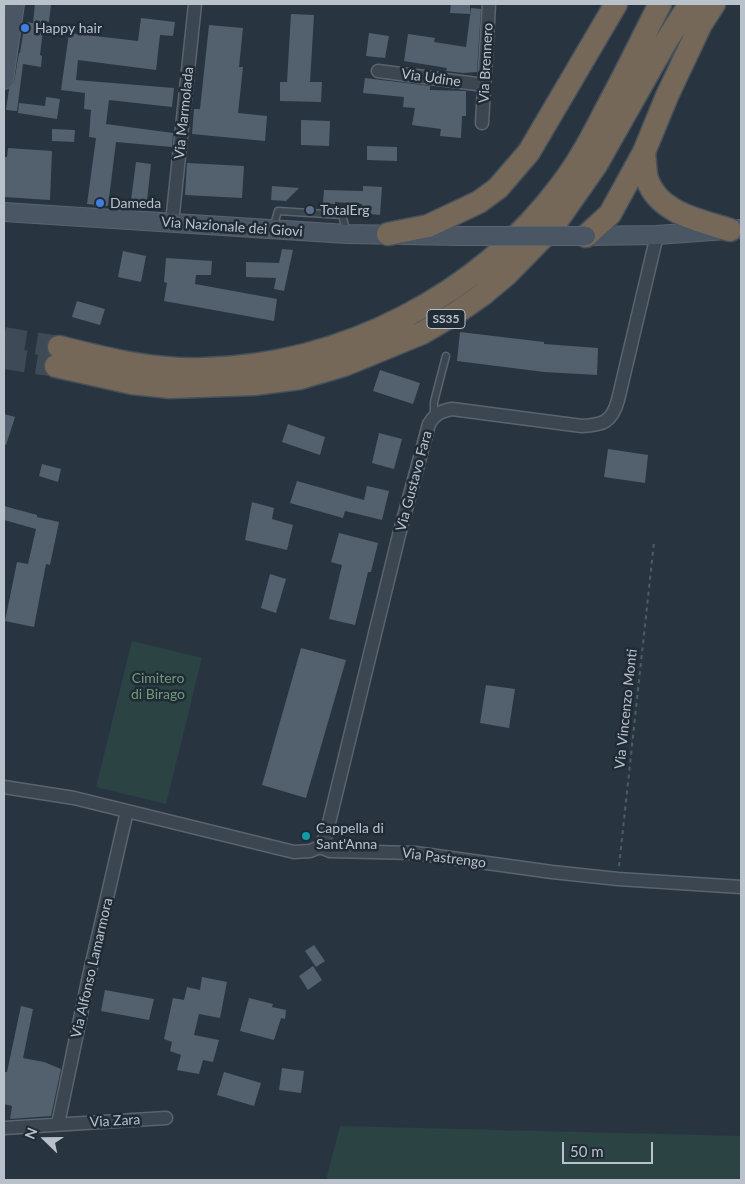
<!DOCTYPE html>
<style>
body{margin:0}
#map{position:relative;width:745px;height:1184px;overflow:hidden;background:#283541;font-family:Lato,sans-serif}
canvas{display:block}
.frame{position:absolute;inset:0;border:5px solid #b9c1cb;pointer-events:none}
.north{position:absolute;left:20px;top:1114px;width:50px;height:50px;-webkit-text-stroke:4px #202b36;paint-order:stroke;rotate:292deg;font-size:14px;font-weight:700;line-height:20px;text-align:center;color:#b9c1cb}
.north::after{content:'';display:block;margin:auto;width:18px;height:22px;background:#b9c1cb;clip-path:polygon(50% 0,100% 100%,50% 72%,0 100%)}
.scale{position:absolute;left:562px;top:1142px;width:91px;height:22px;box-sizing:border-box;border:2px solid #b9c1cb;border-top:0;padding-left:6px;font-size:15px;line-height:18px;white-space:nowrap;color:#b9c1cb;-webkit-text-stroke:4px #202b36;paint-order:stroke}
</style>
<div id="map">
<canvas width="745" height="1184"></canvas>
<div class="frame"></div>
<div class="north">N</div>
<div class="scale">50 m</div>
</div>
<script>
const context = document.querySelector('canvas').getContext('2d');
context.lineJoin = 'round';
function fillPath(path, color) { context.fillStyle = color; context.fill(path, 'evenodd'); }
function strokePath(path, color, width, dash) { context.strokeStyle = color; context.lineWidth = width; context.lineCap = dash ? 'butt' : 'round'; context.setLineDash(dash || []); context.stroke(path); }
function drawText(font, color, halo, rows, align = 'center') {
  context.font = font + ' Lato,sans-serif'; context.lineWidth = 5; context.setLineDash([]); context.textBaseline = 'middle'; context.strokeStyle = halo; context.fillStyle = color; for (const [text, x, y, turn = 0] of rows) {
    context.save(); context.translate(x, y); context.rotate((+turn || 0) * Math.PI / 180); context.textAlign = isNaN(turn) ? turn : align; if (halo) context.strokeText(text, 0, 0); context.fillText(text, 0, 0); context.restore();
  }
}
fillPath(new Path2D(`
 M132,641L202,658L166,804L96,787Z
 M340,1126L741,1136V1180H326Z`), '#2b4343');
fillPath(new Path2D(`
 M35,4L51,5L49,22L44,21L40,55L42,56L41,67L23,64L17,111L6,110L9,89L14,82L19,53H20L25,22L33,23Z
 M451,4H470V14L450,13Z
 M471,8L481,9L477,72L463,73L446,71L447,68L404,61L408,34L435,38L434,42L466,47Z
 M291,14L314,15L310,82H322L321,102L280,101V82H287Z
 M141,18L175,22L173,36L160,35L156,70L78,60L76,80L174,88L172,107L109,100L106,124L173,133L172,147L116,142L108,206L87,204L96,138L89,137L91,110L84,109L85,93L61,90L69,33L138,41Z
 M209,25L243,28L239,67H243L238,113L267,116L265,141L192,134L194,109H200Z
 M369,33L389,36L385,58L366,56Z
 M365,78L430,86V90L466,91V116H462L461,138L440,136L441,129L412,125L415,108L403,107L404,97L363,93Z
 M46,97L60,99L57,119L18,113L19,103L45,106Z
 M301,120L330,121L329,146L301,145Z
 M52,129L75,130L74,142L52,141Z
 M367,146L397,147V161L367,160Z
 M8,148L52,151L50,200L4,197V157H7Z
 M136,162L151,164L146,210L130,208Z
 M187,163L244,166L242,198L185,195Z
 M272,186L299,188L286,201L271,200Z
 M363,186L382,187L380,215L361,213L362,204L335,202V204L323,203L324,190L363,191Z
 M282,249L293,250L284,291L274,289L276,278L246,277V262L279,263Z
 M123,251L146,256L141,282L118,277Z
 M166,258L212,261L211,275H196L195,284L277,299L274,321L164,301L167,283L164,282Z
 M77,301L105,309L100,325L72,317Z
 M460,332L544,342V344L598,348L597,375L544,372L457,361Z
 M380,370L420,383L413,404L373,391Z
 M4,414L15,417L6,445L4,444Z
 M288,424L325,437L320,455L282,442Z
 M379,433L402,439L394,469L372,463Z
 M608,449L648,455L645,483L604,477Z
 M42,464L61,469L58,482L39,476Z
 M297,481L364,500L367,486L389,491L382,520L345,511L343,518L290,503Z
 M252,502L274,508L272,519L293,525L287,550L245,540Z
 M4,506L37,515V517L59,522L50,565L46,564L34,627L5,621L17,562L28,564L36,529L4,520Z
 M339,533L378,543L371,572H368L355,625L329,619L342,565L331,562Z
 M270,574L286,579L276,613L261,608Z
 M301,648L346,660L306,798L262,785Z
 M486,685L515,689L509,728L480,723Z
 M314,945L325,961L316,967L305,951Z
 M313,966L322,980L308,990L299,976Z
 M202,977L227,982L220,1018L199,1014L194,1035L219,1040L213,1062L203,1060L199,1074L177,1070L181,1055L170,1051L172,1042L164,1039L173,998L184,1000L187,987L200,990Z
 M105,990L154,999L149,1020L101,1011Z
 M249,998L273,1004L272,1007L286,1010L285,1019L281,1018L274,1040L240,1031Z
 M21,1006L33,1009L23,1058L44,1062L61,1069L51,1116L10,1119L12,1106L4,1104V1072H7Z
 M282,1068L304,1071L301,1093L279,1090Z
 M224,1072L261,1083L254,1106L217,1095Z`), '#53606e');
strokePath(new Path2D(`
 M4,338L59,347
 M4,358L56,366`), '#3e4a56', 22, [22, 11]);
const lane = new Path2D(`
 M273,228L278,211L342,215L347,233
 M434,415V402L446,356`);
const street = new Path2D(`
 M378,71L484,85
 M482,123L489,4
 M172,223L195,4
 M4,787L74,798L294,852L310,851L320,847L330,851L415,853L552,872L618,879L741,887
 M320,847L326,835L399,535L429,424C435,414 441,411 452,409L582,426C603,425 612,422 618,400L657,235
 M58,1124L89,976L127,811
 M4,1128L166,1118`);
const secondary = new Path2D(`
 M4,80L15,4
 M4,212L347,234L460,236
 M586,236L657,235L741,229`);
const highway = new Path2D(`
 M644,152C645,161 645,171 647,179C659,214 700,220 730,230
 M388,234L428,226L479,202L498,188L529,152L616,4
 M586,236L610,214L644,152L667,96L701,24L714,4
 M59,347C106,359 154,371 204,369C343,365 479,296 562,184C581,159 595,131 609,104C627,71 643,37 660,4
 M56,366L132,383L170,387L254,384L300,378L344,365L422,333L456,313L482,295L506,275L552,228L596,165L665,43L690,4`);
strokePath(lane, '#5a646e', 9);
strokePath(street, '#5a646e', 15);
strokePath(secondary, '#5a646e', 20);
strokePath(highway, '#46515b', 25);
strokePath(new Path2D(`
 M619,866L654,542`), '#4a5f60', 2, [4, 4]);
strokePath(lane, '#3c4650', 6);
strokePath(street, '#3c4650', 12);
strokePath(secondary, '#4a5663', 18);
strokePath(highway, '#766859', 22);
const secondaryBridge = new Path2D(`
 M460,236H586`);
strokePath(secondaryBridge, '#5a646e', 20, []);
strokePath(secondaryBridge, '#4a5663', 18);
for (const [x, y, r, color] of [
 [25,28,5,"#3f7fe0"],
 [100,203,5,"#3f7fe0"],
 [310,210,5,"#5c6f8a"],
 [306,836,5,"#0f9aa8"]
]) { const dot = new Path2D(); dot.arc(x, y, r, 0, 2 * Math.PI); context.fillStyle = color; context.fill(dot); strokePath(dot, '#202b36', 2); }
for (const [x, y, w] of [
 [446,319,38]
]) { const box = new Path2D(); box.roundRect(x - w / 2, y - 9.5, w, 19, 4); context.fillStyle = '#202b36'; context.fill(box); strokePath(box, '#b9c1cb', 1); }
drawText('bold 12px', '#b9c1cb', null, [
 ["SS35",446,319]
]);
drawText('14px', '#b9c1cb', '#202b36', [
 ["Happy hair",35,28],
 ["Dameda",110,203],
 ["TotalErg",320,210],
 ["Cappella di",316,828],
 ["Sant'Anna",316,844]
], 'left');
drawText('14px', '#b9c1cb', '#202b36', [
 ["Via Brennero",486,63,-87],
 ["Via Udine",431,78,8],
 ["Via Marmolada",184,113,-84],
 ["Via Nazionale dei Giovi",232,227,4],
 ["Via Gustavo Fara",414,481,-75],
 ["Via Vincenzo Monti",626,709,-84],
 ["Via Pastrengo",444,858,7],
 ["Via Alfonso Lamarmora",92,968,-77],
 ["Via Zara",115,1121,-3]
]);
drawText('14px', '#719a76', '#202b36', [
 ["Cimitero",158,678],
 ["di Birago",158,694]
]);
</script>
